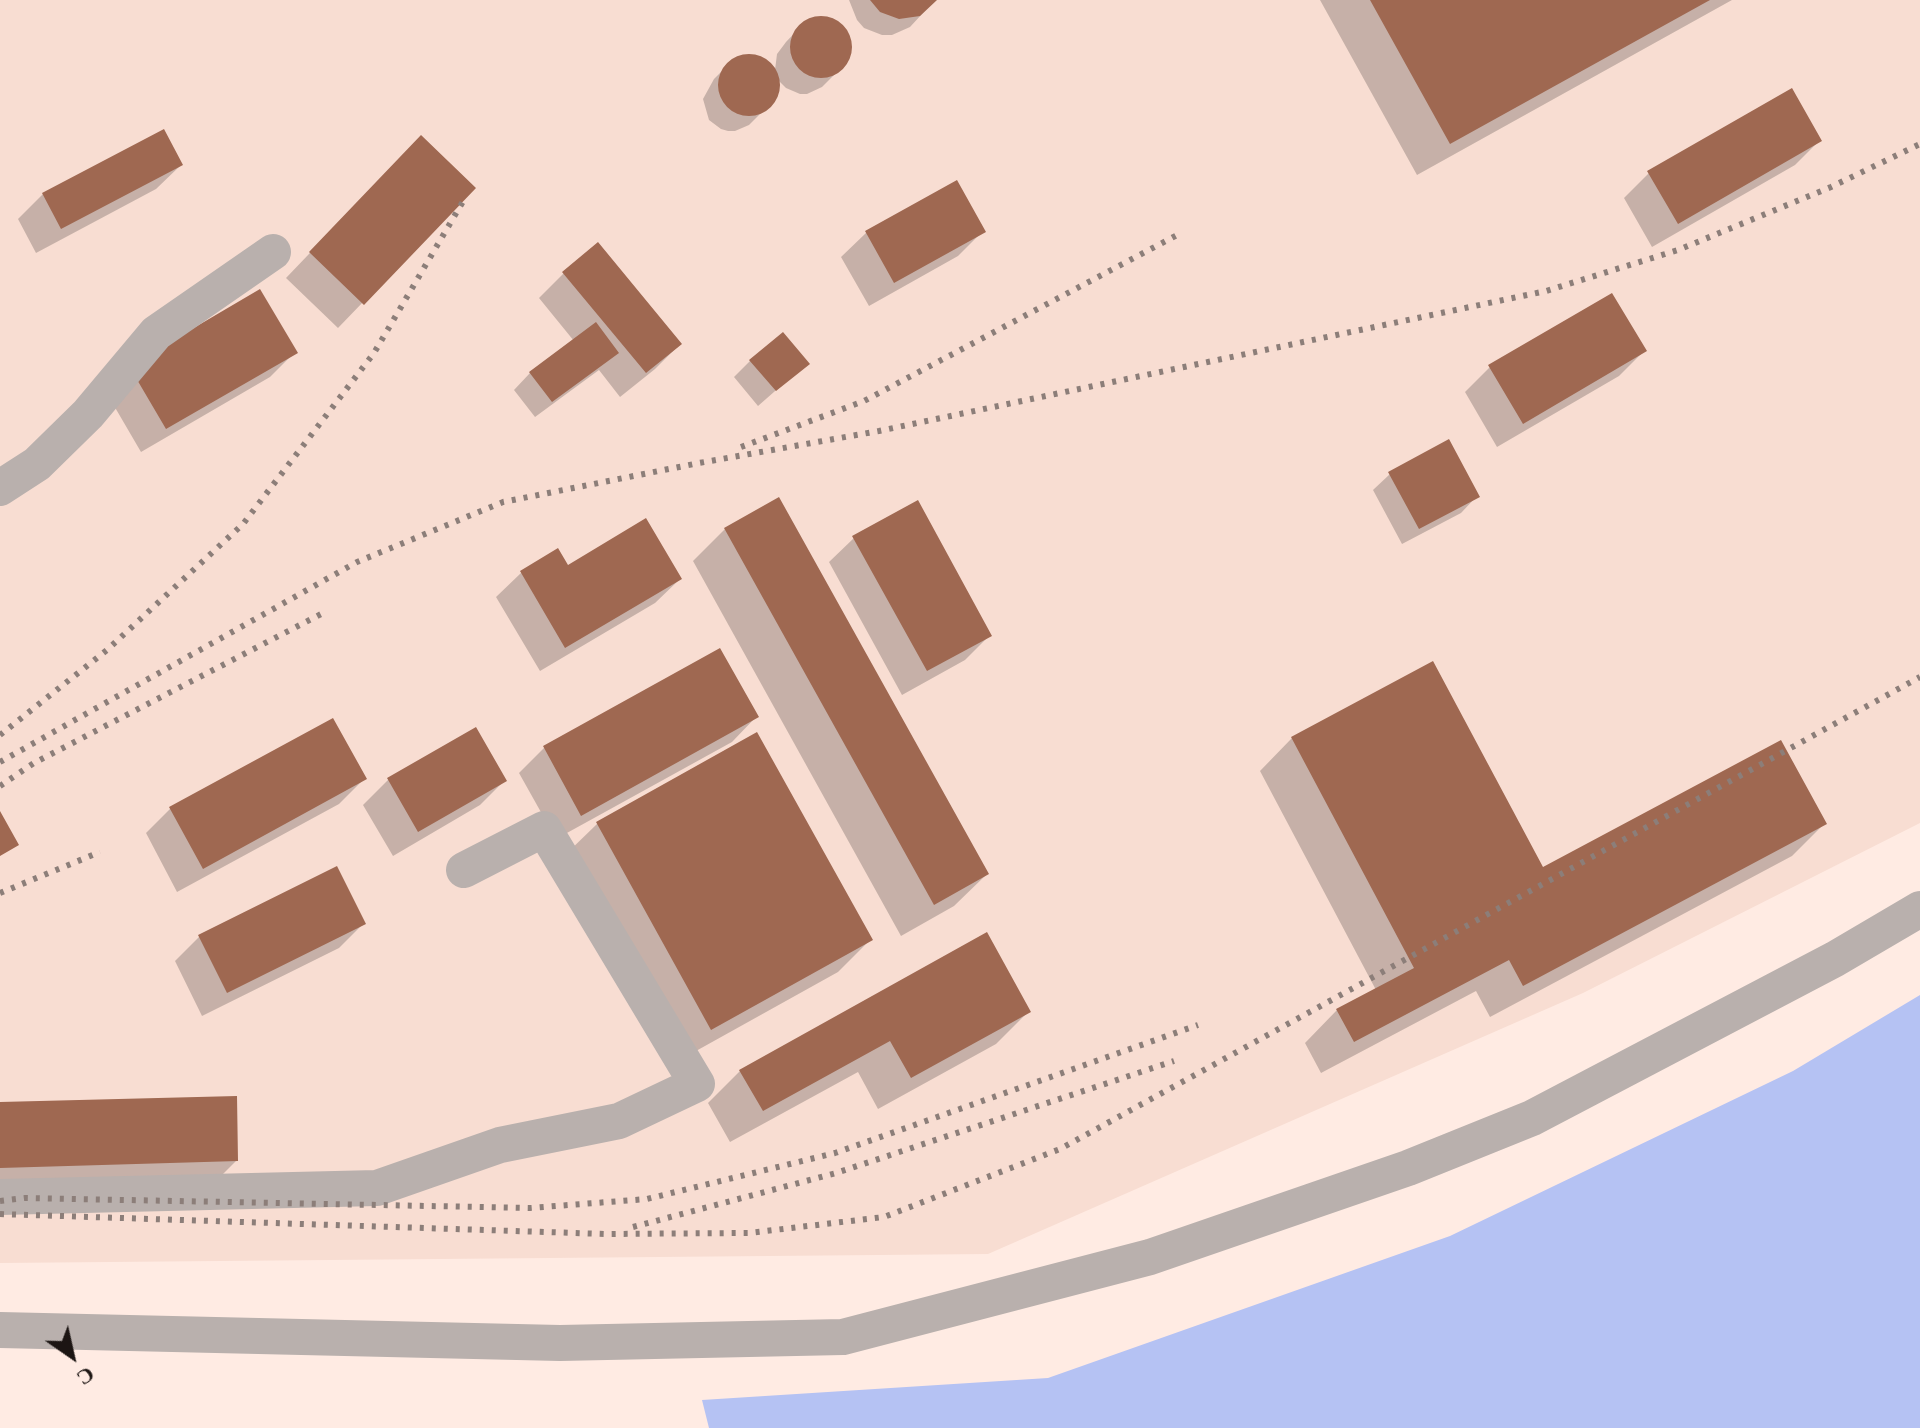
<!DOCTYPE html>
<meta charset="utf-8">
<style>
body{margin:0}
#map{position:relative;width:1920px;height:1428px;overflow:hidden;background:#ffebe3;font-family:Georgia,serif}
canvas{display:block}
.north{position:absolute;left:32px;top:1316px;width:80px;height:80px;-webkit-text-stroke:6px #ffebe3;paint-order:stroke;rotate:146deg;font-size:22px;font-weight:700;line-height:32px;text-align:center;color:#1c1513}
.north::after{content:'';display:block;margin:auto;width:28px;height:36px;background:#1c1513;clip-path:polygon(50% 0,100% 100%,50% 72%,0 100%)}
</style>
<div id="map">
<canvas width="1920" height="1428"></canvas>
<div class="north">С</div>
</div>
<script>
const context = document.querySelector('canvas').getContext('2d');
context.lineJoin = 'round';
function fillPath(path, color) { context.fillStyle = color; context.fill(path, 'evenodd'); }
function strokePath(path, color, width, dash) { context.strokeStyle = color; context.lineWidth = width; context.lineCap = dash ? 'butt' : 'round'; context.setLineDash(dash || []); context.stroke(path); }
fillPath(new Path2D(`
 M0,0H1920V823L1583,993L988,1254L0,1263Z`), '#f8ddd2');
fillPath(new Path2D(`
 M1920,995V1428H709L702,1400L1048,1378L1450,1236L1793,1071Z`), '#b5c2f3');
fillPath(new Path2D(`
 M849,0H935L910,27L892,35H882L864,28L857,20Z
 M1320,0H1732L1417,175Z
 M818,18L832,20L844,29L848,35L850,50L839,70L822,87L807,94H800L786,88L778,80L772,102L749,125L735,131H728L721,129L709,120L703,99L714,79L731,62L753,56L767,61L775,70L777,54L786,42L803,24Z
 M1820,140L1795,165L1652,247L1624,198L1649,173Z
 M396,163L473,188L338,328L286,278Z
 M181,165L156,189L36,253L18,219L43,194Z
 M956,183L983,231L958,256L869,306L841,257L866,233Z
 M564,273L680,344L655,369L620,397L599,370L535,417L514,390L530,373L574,341L539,298Z
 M1644,351L1619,376L1497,447L1465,392L1490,367Z
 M295,352L270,377L141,452L106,392L130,368Z
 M750,361L807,363L758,406L734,377Z
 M1390,474L1477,496L1461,513L1402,544L1373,490Z
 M725,529L987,874L954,906L901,936L693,561Z
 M854,538L990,635L965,660L902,695L829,562Z
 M567,567L680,579L655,603L540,671L496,597L521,573Z
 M719,650L756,717L732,742L556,839L519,773L544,748Z
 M756,735L870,940L838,972L678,1061L564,856L597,824Z
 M1292,738L1542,870L1824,824L1792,856L1490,1017L1476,991L1321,1073L1305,1043L1337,1010L1376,990L1260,771Z
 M364,779L339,804L177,892L146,833L170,809Z
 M388,780L504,781L480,805L393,856L363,805Z
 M364,923L339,948L202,1016L175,961L199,937Z
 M1028,1012L996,1044L878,1109L858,1072L730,1142L708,1103L740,1071Z
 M0,1104L236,1161L204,1193L0,1198Z`), '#0003');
fillPath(new Path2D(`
 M870,0H937L920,16L899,19L880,12Z
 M1370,0H1710L1450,144Z
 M790 47a31 31 0 1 1 62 0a31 31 0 1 1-62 0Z
 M718 85a31 31 0 1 1 62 0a31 31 0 1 1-62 0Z
 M1792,88L1822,141L1678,224L1647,171Z
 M164,129L183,165L61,229L42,193Z
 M421,135L476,188L364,305L309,252Z
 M957,180L986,232L894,283L865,231Z
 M598,242L682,344L646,373L562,272Z
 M260,289L298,353L166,429L129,366Z
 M1612,293L1647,351L1523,424L1488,365Z
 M596,322L619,353L552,402L529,372Z
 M783,332L810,364L776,391L749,360Z
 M1449,439L1480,497L1419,529L1388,472Z
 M779,497L989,874L934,905L724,528Z
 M918,500L992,636L927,671L852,536Z
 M646,518L682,579L565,648L520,571L558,548L568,565Z
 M720,648L759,717L581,816L543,746Z
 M1433,661L1543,867L1781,740L1827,824L1523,986L1509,960L1354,1042L1336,1009L1414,968L1291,737Z
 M333,718L367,779L203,869L169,807Z
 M476,727L507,781L418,832L387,778Z
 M757,732L873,940L711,1030L596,822Z
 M0,811L19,845L0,856Z
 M337,866L366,924L227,993L198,935Z
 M987,932L1031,1012L911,1078L890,1041L763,1111L739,1070Z
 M237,1096L238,1161L0,1168V1102Z`), '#9f6851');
strokePath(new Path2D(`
 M0,488L37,464L88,414L156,333L273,252
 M0,1197L377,1188L500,1145L619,1121L697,1084L544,829L464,870
 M0,1330L560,1343L843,1337L1150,1257L1408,1168L1532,1118L1835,959L1920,909`), '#b9b0ad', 36);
strokePath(new Path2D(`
 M741,447L864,401L1181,233
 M0,735L107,650L243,524L374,353L465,198
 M0,762L357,562L503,502L699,463L879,431L1546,291L1678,250L1831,187L1920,144
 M0,786L34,763L323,613
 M0,893L100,852
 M0,1201L25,1198L530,1208L647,1199L835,1153L1198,1025
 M0,1214L606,1234L749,1233L884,1217L1060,1149L1920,677
 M633,1227L836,1173L1174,1061`), '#8c7e79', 6, [4, 8]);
</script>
